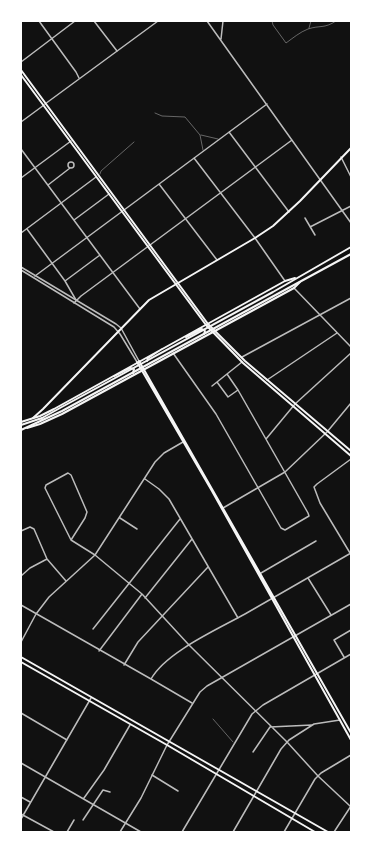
<!DOCTYPE html>
<style>
body{margin:0}
#map{position:relative;width:372px;height:853px;overflow:hidden;background:#111;font-family:Cabin,sans-serif}
canvas{display:block}
.frame{position:absolute;inset:0;border:22px solid #fff;pointer-events:none}
</style>
<div id="map">
<canvas width="372" height="853"></canvas>
<div class="frame"></div>
</div>
<script>
const context = document.querySelector('canvas').getContext('2d');
context.lineJoin = 'round';
function strokePath(path, color, width, dash) { context.strokeStyle = color; context.lineWidth = width; context.lineCap = dash ? 'butt' : 'round'; context.setLineDash(dash || []); context.stroke(path); }
strokePath(new Path2D(`
 M272,21L273,25L286,43C293,38 300,32 308,29C320,25 324,29 336,21
 M309,28L311,21
 M155,113L162,116L185,117L200,135L203,150
 M201,135L218,139
 M100,174L101,171L134,142
 M213,719L233,742`), '#bcbcbc', 0.5);
strokePath(new Path2D(`
 M39,21L76,72L79,78
 M94,21L117,51
 M207,21L351,223
 M221,39L223,21
 M21,62L75,21
 M21,122L44,105
 M229,132L289,212
 M21,149L140,309
 M341,157L351,177
 M194,158L255,238L285,281
 M68 165a3 3 0 1 1 6 0a3 3 0 1 1-6 0Z
 M21,178L71,141
 M159,184L217,260
 M48,185L70,168
 M305,218L315,235
 M74,220L109,194
 M310,227L351,206
 M27,229L65,281L76,300
 M35,276L267,104
 M65,281L100,255
 M294,288L351,347
 M74,303L81,296L292,140
 M173,353L216,414L281,528L285,530L309,516L308,513L238,390L227,374
 M242,357L351,298
 M267,380L337,333
 M217,382L228,397L238,390
 M212,386L242,362
 M266,439L295,404L351,353
 M145,479L159,489L169,499L238,618
 M223,508L285,472L327,432L351,403
 M120,518L137,529
 M21,531L30,527L34,529L47,559L66,581
 M71,540L85,518L87,512L71,475L68,473L46,485L45,488L71,540L95,555L142,594L189,645L287,742L318,776L350,806
 M350,553L320,503L314,487L317,484L351,459
 M261,573L316,541
 M21,576L30,568L47,559
 M308,578L331,615
 M145,598L192,539
 M21,605L151,679L192,703
 M93,629L180,519
 M21,642L36,614L49,597L95,555L155,462L164,453L183,442
 M99,651L142,594
 M344,657L334,640L351,630
 M124,665L138,642L208,567
 M151,679C166,652 218,629 245,614C280,594 316,573 351,553
 M21,713L67,740
 M253,752L270,727L312,725
 M21,763L141,832
 M152,775L178,791
 M21,797L30,802
 M84,798L104,770L130,725
 M21,814L54,832
 M21,819L91,698
 M83,820L103,790L110,792
 M67,832L74,820
 M182,832L252,714L263,705L351,654
 M233,832L281,749L289,740L314,724L340,720
 M284,832L315,779L321,773L351,755
 M334,832L351,806`), '#bcbcbc', 1.5);
strokePath(new Path2D(`
 M45,104L158,21
 M21,233L96,177
 M21,267L116,324L121,328L139,361
 M21,270L114,327L120,334L137,362
 M120,832L141,798L167,745L200,692L207,686L351,604`), '#bcbcbc', 1.5);
strokePath(new Path2D(`
 M21,70L208,324L245,361L351,451
 M21,75L206,325L243,363L351,456
 M139,361L351,733
 M137,362L212,491L351,740
 M33,418L43,409L149,300L255,238L273,226L300,201L351,148
 M21,657L328,832
 M21,662L167,745L315,832`), '#f5f5f5', 2);
strokePath(new Path2D(`
 M186,337L202,329L205,331L204,334
 M147,361L148,358L162,349
 M114,376L130,368L134,369L133,373
 M21,422L40,416L54,409L285,281L295,278
 M27,428L40,424L62,414L294,288L300,282`), '#f5f5f5', 2);
strokePath(new Path2D(`
 M21,425L42,418L60,408L273,292L351,247
 M21,430L62,411L351,254`), '#f5f5f5', 2);
</script>
